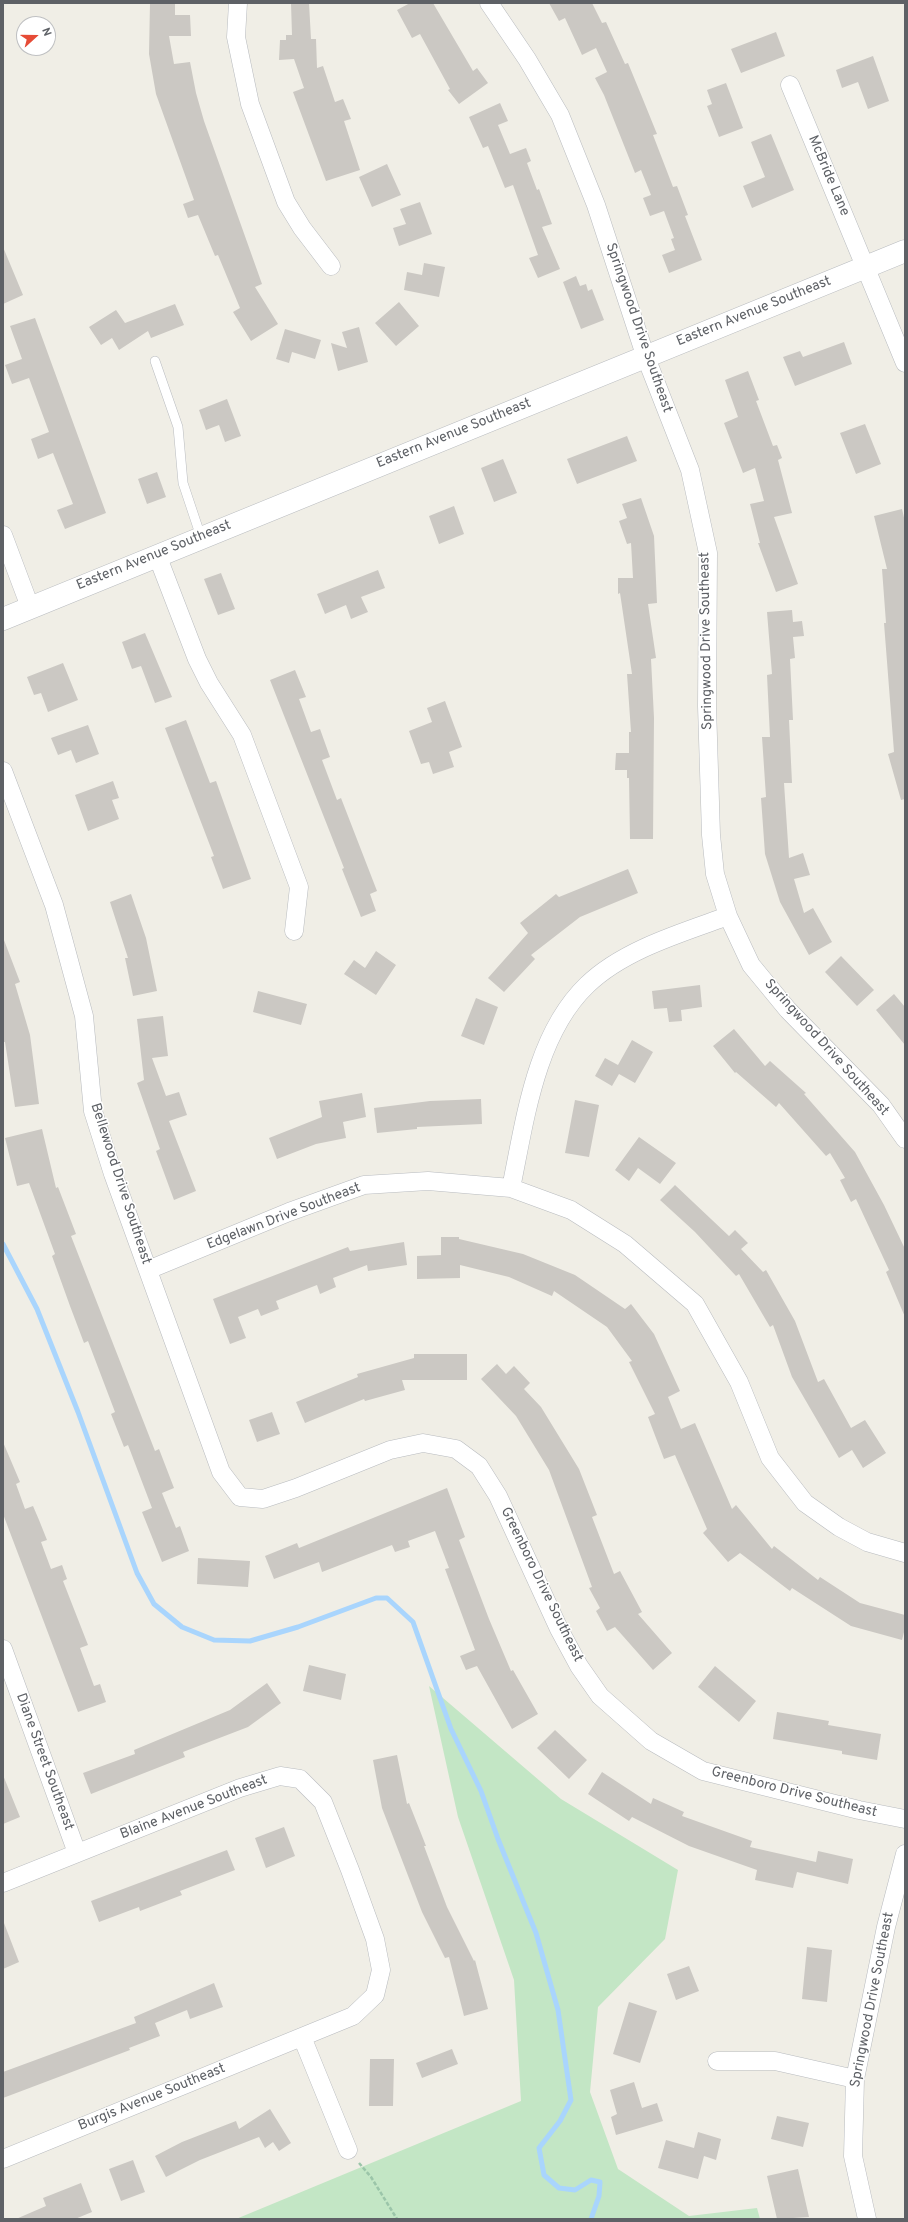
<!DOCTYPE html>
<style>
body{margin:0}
#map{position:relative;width:908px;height:2222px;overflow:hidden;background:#f0eee6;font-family:Overpass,sans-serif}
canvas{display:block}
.frame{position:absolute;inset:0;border:4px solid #5e6166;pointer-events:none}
.north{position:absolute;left:16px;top:16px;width:40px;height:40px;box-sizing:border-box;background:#fff;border:1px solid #bfc0c2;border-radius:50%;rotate:69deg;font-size:11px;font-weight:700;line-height:16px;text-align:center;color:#5e6166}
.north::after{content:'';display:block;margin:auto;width:14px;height:18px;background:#e64b36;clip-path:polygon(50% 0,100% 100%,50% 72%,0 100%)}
</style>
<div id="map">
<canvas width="908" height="2222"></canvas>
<div class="frame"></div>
<div class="north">N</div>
</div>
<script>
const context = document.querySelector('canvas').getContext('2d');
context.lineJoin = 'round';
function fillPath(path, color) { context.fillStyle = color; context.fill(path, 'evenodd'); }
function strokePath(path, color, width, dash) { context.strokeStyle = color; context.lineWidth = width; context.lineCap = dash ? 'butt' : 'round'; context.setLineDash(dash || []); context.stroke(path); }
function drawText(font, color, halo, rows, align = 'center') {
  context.font = font + ' Overpass,sans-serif'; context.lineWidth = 3; context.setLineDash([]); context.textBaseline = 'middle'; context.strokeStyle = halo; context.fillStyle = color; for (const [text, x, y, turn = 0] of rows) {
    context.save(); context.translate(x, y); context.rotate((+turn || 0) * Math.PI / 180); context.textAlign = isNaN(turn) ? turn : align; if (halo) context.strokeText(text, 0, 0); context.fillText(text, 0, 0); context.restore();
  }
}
fillPath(new Path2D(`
 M429,1686L561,1799L678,1870L665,1939L598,2007L590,2092L618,2169L689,2216L757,2208L760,2219H236L521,2101L514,1980L458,1817Z`), '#c3e6c5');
strokePath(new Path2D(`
 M3,1244L37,1309L78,1412L137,1573L154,1604L182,1627L214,1640L250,1641L298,1627L376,1598H387L413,1622L451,1729L481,1791L498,1839L536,1933L558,2010L571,2100L560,2121L539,2148L544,2175L559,2188L575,2190L591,2180L600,2182L599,2196L591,2219`), '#a9d5fd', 5);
fillPath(new Path2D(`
 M150,3H175V15H190L191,36H169L174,64L190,62L196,93L204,121L262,284L255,287L278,324L251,341L233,312L240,308L218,255L215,256L198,215L188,218L183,204L194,200L156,94L149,54Z
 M291,3H309L311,39H316L317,68L323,66L335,102L343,99L351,119L344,121L360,170L326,181L293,92L304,88L294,59L279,60L280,40H286V35H292Z
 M410,3H433L473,71L477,68L488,83L459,104L448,90L450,89L420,34L412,38L397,10Z
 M549,3H592L602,23L606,22L625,64L628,63L642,97L657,134L653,135L673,187L677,186L688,215L685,216L702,260L669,273L662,255L675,250L671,239L674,238L664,211L650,216L643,198L651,195L641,170L635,173L604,95L595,78L607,72L596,48L582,55L565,18L559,21Z
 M776,32L785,56L741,73L731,49Z
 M873,56L889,101L868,109L858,82L842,88L836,70Z
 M726,83L743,128L719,137L707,106L712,104L707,90Z
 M500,103L508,121L498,125L510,154L526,148L531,161L527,163L537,190L539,189L552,224L542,227L560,269L538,278L529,258L538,255L513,185L505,188L488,146L483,148L469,117Z
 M771,134L794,190L752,208L743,186L765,177L751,142Z
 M387,164L401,195L372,207L359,177Z
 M420,202L432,234L399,246L393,228L406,224L400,209Z
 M3,247L23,295L3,304Z
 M424,263L445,267L439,297L404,290L407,272L422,275Z
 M576,276L580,286L586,284L588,291L592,289L604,320L581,329L563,282Z
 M399,302L419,326L396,346L375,323Z
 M175,304L184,325L151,338L148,331L119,350L112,338L101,345L89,327L116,310L125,323Z
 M35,318L106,513L65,529L57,510L73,504L53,453L38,459L31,439L49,432L29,378L12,384L5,365L22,359L10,326Z
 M359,327L368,362L338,371L331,343L347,348L342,332Z
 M285,329L321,340L315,359L292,352L289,363L276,359Z
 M844,342L852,364L795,386L783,357L800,351L803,357Z
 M748,371L759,400L756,401L773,446L777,445L782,458L778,460L792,513L774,517L798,584L776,592L758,543H760L750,504L764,501L755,468L743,473L724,423L738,417L725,380Z
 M227,399L241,436L225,442L219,425L206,430L199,410Z
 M865,424L881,464L856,474L840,433Z
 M627,436L637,461L577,484L567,459Z
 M503,459L517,493L494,502L481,468Z
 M157,472L166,497L147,504L138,479Z
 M641,498L654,536L657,603L648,604L656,658L651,659L654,718L653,839H630L629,778H627V770H615L616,753H629V732H631L627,674H632L620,593L618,594V578H633L631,543L627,544L619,521L627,518L622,504Z
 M454,506L464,534L439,544L429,516Z
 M902,509L905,522V799L901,800L888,754L894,752L884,623H886L882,569H887L874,516Z
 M378,570L385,588L361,597L368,612L351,619L346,605L325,614L317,594Z
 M221,573L235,609L218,615L204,579Z
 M792,610L793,622L802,621L804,636L793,637L795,658L790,659L793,720H789L792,783H784L789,858L803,853L810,875L794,879L804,913L813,908L832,942L809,955L780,902L765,854L761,798L766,797L762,737H770L767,675L772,674L767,612Z
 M145,633L172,697L155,703L141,666L132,669L122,642Z
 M63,663L78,700L48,712L41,693L34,695L27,677Z
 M295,670L306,697L299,699L311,732L320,729L330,757L322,760L337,800L341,798L377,891L370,894L376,911L361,917L342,869L344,868L270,680Z
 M445,701L462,747L449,752L454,767L433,774L429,762L421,764L409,731L432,722L427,708Z
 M186,720L210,783L216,781L251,879L223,889L211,857L214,856L165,728Z
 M88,725L99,754L76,763L71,750L58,755L51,738Z
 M113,781L119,798L112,800L119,819L88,831L75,795Z
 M628,869L638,893L580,917L531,955L535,959L504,992L488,978L528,933L520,923L556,894L559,897Z
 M131,894L146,938L157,991L133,996L125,958H128L110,902Z
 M4,940L20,982L15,984L30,1035L39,1104L15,1107L5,1042H3Z
 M376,951L396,965L376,995L344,974L354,960L365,968Z
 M841,956L874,990L857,1006L825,972Z
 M700,985L702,1007L681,1010L682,1021L669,1022L667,1008L654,1009L652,991Z
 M258,991L307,1004L301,1025L253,1012Z
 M894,994L905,1007V1045L876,1010Z
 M476,998L498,1007L484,1045L461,1036Z
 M163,1016L168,1056L152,1058L166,1096L179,1092L187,1115L169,1121L196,1191L174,1200L156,1151L160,1149L137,1083L144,1080L137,1019Z
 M734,1029L765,1066L770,1061L806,1093L804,1094L855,1152L884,1205L905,1249V1317L886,1272L889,1270L856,1199L851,1202L840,1180L845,1178L830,1153L826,1156L779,1103L776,1107L736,1072L735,1073L713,1046Z
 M632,1040L653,1052L635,1083L619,1074L612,1086L595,1076L605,1058L618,1065Z
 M362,1093L366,1117L343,1122L346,1138L316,1144L277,1159L269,1138L322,1117L319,1101Z
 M481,1099L482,1124L417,1127V1129L377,1133L374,1108L430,1101Z
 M575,1100L599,1105L589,1157L565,1153Z
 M42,1129L56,1188L58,1187L76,1234L71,1236L155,1451L159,1449L174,1488L162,1493L176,1528L180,1526L189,1551L162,1562L142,1512L152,1508L128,1445L124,1447L111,1414L115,1412L88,1341L84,1343L70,1306L52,1256L55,1254L29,1183L17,1186L5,1138Z
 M639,1137L676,1163L660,1184L638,1168L629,1181L615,1170Z
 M675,1185L729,1236L735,1230L748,1243L741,1249L763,1272L766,1270L795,1321L818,1382L824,1379L851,1428L865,1420L886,1453L863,1468L852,1450L839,1458L792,1377L773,1325L770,1327L739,1274L736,1276L695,1232L660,1200Z
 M441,1237H459V1239L523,1254L575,1275L625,1309L631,1304L654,1334L680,1391L668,1397L681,1429L695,1423L732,1509L736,1505L772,1549L774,1546L818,1580L820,1577L860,1603L905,1615V1628L902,1640L851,1626L792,1588L790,1591L740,1553L728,1562L703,1533L707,1529L675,1455L664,1459L648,1417L655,1414L629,1362L632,1361L607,1327L554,1291L552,1296L509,1277L460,1265V1278L417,1279V1256L441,1255Z
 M404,1242L407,1265L368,1271L367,1265L333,1278L336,1287L320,1294L317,1285L276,1301L279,1309L261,1316L258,1309L238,1317L246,1338L230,1344L213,1299L348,1247L350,1251Z
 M414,1354H467V1380H402L405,1390L365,1401L364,1399L305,1423L296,1402L358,1377L357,1374L414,1358Z
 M497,1364L506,1374L514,1366L530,1383L524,1389L541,1407L579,1469L597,1515L592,1517L614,1574L620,1571L642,1612L638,1614L672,1653L653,1670L615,1627L607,1631L596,1611L600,1608L589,1588L592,1587L549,1470L516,1416L481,1379Z
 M272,1412L280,1434L257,1442L249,1420Z
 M3,1442L20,1482L16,1484L25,1509L33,1506L39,1520L47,1540L41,1542L51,1569L62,1565L67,1579L63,1581L88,1645L80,1648L94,1686L100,1684L106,1702L78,1712L3,1514Z
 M447,1488L465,1537L459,1540L489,1619L511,1671L513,1670L538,1714L512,1729L477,1666L466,1670L460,1656L475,1650L445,1569L449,1568L435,1531L408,1541L410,1547L395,1552L392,1545L322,1572L319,1562L274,1579L265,1556L297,1543L299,1548Z
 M198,1558L250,1561L248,1587L197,1584Z
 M309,1665L346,1674L341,1700L303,1691Z
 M715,1666L756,1701L739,1722L698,1687Z
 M267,1683L281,1703L248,1727L183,1752L185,1757L91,1794L83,1773L135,1754L134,1750L230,1710Z
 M777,1712L829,1721L828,1725L881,1734L877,1760L842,1754V1751L773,1739Z
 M555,1730L587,1760L569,1779L537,1748Z
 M397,1755L407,1804L409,1803L426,1846H424L447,1907L474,1961L475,1960L488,2009L464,2016L449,1957L445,1958L422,1912L382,1808L373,1760Z
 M602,1772L651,1804L653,1798L684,1812L682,1816L752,1841L750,1847L816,1862L818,1851L853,1859L848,1884L797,1872L793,1888L755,1880L757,1870L689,1846L632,1817L629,1821L588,1794Z
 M3,1775L20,1817L3,1824Z
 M284,1827L295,1856L266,1868L255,1838Z
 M227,1850L235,1870L180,1891L182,1895L140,1911L139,1907L99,1922L91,1901Z
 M4,1923L19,1962L3,1969V1924Z
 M807,1947L832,1950L827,2002L802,1999Z
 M689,1966L699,1991L676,2000L667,1974Z
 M214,1983L223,2007L190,2019L187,2010L155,2023L160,2036L129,2048L130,2050L3,2098V2072L136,2023L134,2017Z
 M629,2002L657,2011L640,2063L613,2054Z
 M452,2049L458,2064L422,2078L416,2063Z
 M370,2059H394L393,2106H369Z
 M634,2082L642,2108L657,2103L663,2121L616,2135L611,2117L617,2114L610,2090Z
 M270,2109L291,2143L279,2151L273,2142L265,2148L259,2137L200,2160L166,2177L155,2156L182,2142L236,2121L239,2129Z
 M777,2116L809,2123L803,2147L771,2139Z
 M698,2132L721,2139L716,2160L704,2156L698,2179L658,2168L666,2140L694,2148Z
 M133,2160L145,2192L121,2201L109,2169Z
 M798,2169L809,2217L777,2219L767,2176Z
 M81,2183L92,2212L75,2219H16L46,2206L43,2198Z`), '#cbc8c3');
const service = new Path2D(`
 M155,361L178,427L183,483L201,537`);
const minor = new Path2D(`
 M238,3L236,37L250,104L286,202L302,228L331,266
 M489,3L527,59L560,115L596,205L645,355L690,470L708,553L707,706L711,835L715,874L728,916L751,965L788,1010L881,1105L905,1139
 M790,85L905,363
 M3,535L30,607
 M157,555L197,659L209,683L242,735L299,887L294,931
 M3,771L54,905L84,1016L93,1111L113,1174L221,1472L240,1497L263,1499L296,1488L390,1450L423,1443L456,1449L479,1466L498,1496L559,1629L579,1666L600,1696L651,1741L703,1771L859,1810L905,1819
 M511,1188C525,1121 535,1035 587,985C623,950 681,933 728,916
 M148,1270L289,1212L364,1185L428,1181L511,1188L571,1210L625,1244L695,1304L739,1382L770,1458L805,1503L839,1527L867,1542L905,1553
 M3,1649L77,1853
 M3,1883L240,1788L280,1776L300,1779L323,1802L350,1870L375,1939L381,1970L375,1995L353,2016L3,2159
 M302,2037L348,2150
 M717,2061H775L855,2079
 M867,2219L853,2156L855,2079L886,1927L905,1854`);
const tertiary = new Path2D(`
 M3,619L905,251`);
strokePath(service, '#b8bbbf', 10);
strokePath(minor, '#b8bbbf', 19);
strokePath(tertiary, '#b8bbbf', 23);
strokePath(new Path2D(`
 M359,2163L371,2177L397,2219`), '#9bc5a9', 2.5, [4, 2]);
strokePath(service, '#fff', 9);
strokePath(minor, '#fff', 18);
strokePath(tertiary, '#fff', 22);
drawText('14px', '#5e6166', '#fff', [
 ["McBride Lane",828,176,67],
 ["Eastern Avenue Southeast",754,312,-22],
 ["Springwood Drive Southeast",638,328,71],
 ["Eastern Avenue Southeast",454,434,-22],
 ["Eastern Avenue Southeast",154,556,-22],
 ["Springwood Drive Southeast",707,641,-91],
 ["Springwood Drive Southeast",826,1048,48],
 ["Bellewood Drive Southeast",120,1184,72],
 ["Edgelawn Drive Southeast",284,1217,-21],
 ["Greenboro Drive Southeast",541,1585,64],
 ["Diane Street Southeast",44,1762,70],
 ["Greenboro Drive Southeast",794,1793,14],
 ["Blaine Avenue Southeast",194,1808,-21],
 ["Springwood Drive Southeast",873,2000,-79],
 ["Burgis Avenue Southeast",152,2098,-22]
]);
</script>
